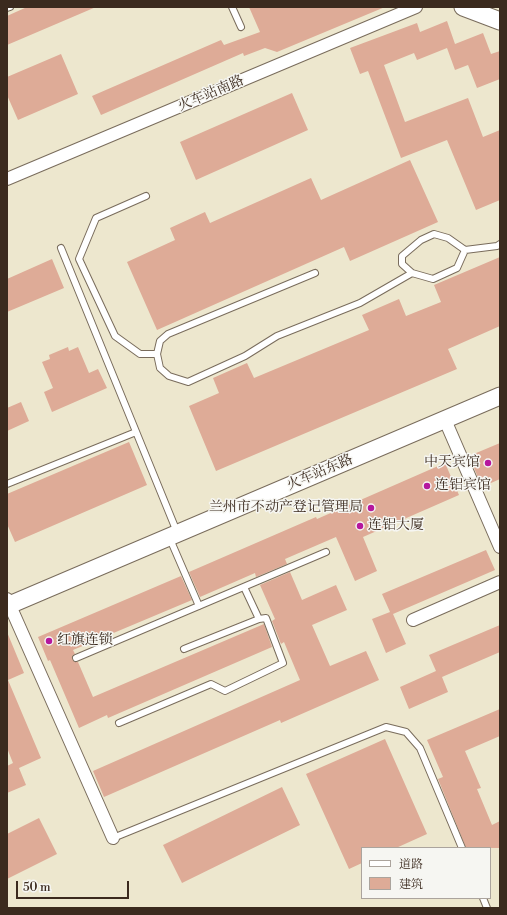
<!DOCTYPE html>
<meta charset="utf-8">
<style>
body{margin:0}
#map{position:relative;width:507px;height:915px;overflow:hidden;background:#ede7ce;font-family:"Libre Bodoni","Noto Serif SC",serif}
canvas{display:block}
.frame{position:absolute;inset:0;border:8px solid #3b2a1e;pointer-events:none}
.legend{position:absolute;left:361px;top:847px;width:130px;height:52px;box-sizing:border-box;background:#f6f6f2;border:1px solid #aba49d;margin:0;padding:5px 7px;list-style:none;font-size:12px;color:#3b2a1e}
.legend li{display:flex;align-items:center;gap:8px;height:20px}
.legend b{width:20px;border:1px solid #aba49d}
.scale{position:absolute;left:16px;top:881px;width:113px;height:18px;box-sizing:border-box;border:2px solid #3b2a1e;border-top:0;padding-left:5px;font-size:12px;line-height:14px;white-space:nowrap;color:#3b2a1e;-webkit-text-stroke:3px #f6f6f2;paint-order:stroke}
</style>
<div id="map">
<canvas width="507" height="915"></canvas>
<div class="frame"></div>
<ul class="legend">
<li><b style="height:5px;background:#fff"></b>道路</li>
<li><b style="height:11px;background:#deab97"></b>建筑</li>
</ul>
<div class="scale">50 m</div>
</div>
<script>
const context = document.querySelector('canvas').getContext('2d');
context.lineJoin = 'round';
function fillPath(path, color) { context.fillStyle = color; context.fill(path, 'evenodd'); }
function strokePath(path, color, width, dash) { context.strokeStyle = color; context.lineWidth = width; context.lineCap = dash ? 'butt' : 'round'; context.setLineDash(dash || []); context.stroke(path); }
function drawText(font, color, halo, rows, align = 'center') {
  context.font = font + ' "Libre Bodoni","Noto Serif SC",serif'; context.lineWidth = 3; context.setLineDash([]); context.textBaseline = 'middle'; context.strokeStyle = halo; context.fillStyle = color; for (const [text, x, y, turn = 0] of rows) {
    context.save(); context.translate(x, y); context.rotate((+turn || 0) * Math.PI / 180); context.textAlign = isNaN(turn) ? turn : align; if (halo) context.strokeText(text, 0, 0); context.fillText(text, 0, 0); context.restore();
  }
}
fillPath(new Path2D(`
 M27,7H96L7,45V16Z
 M249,7H385L277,52L265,48L244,56L243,53L101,115L92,96L221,40L224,45L260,32Z
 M447,21L455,44L483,33L491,54L500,51V79L477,88L468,65L455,70L447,48L417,60L414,53L384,65L405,122L468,98L483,137L500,130V200L476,210L447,140L401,158L368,71L360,74L350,48L417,23L420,32Z
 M61,54L78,94L18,120L7,95V77Z
 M292,93L308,130L196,180L180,142Z
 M410,160L438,222L350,261L344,247L157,330L127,262L175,240L170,228L205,212L210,223L311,178L321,200Z
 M500,257V326L448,349L457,369L216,471L189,406L219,393L213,378L247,363L254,378L369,330L362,315L399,299L406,316L441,302L434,285Z
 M52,259L64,288L7,312V279Z
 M68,347L69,351L78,347L89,373L98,369L107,388L52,412L44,392L53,388L42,362L50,359L49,355Z
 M21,402L29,421L7,431V408Z
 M129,442L147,485L15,542L7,524V494Z
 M500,443V479L482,487L469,456Z
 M445,463L459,495L363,537L377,571L355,581L336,537L285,559L287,564L256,577L255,573L200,597L189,572L316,517L317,519Z
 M486,550L495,570L393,614L406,644L386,653L372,619L390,612L382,594Z
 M290,572L302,600L336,585L347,610L312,625L330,666L366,651L379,680L281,723L280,720L104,797L93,771L300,680L284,642L281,644L272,621L275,619L260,585Z
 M181,576L192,600L73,650L75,654L72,656V659L75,662H78L93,697L264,624L272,647L108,718L107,715L79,728L50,660L48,661L38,637Z
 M500,625V652L442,677L448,692L409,709L400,687L436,671L429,655Z
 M7,632L24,673L8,680L41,758L19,768L26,785L7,793V766L13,763L7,748Z
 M500,709V736L465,751L481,788L477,789L492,825L500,821V848H466L438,779L443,777L427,740Z
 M385,739L427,834L396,848H362V863L349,869L306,774Z
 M282,787L300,825L182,883L163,845Z
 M39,818L57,854L7,879V834Z`), '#deab97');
const service = new Path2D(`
 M232,7L241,27
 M7,8L10,7
 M146,196L96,218L79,259L115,336L140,354H157
 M61,248L177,532
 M465,250L457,268L433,279L412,273L402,264V256L421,240L434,234L448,238L465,250L497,246L500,244
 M315,273L168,334L160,341L157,354L160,368L169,376L188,382L245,356L277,336L360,303L412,273
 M7,484L136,432
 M170,539L199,606
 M244,587L259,619
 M76,658L326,552
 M119,723L211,684L225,691L283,663L266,618L259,619L184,649
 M113,838L386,727L406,732L420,748L462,848
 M483,898L487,908`);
const minor = new Path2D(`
 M7,179L416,7
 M445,420L500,547
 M7,599L113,838
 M413,620L500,582`);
const secondary = new Path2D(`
 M463,7L500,21
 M7,606L500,396`);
strokePath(service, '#796c5c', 8);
strokePath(minor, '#796c5c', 14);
strokePath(secondary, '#796c5c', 19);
strokePath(service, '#fff', 6);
strokePath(minor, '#fff', 12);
strokePath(secondary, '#fff', 17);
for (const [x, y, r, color] of [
 [488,463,4,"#b5179e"],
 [427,486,4,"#b5179e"],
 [371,508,4,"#b5179e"],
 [360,526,4,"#b5179e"],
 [49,641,4,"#b5179e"]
]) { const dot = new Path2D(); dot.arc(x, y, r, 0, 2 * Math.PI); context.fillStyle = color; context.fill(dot); strokePath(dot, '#f6f6f2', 1.5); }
drawText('14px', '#3b2a1e', '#f6f6f2', [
 ["火车站南路",211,94,-23],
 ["火车站东路",320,473,-23]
]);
drawText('14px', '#3b2a1e', '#f6f6f2', [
 ["中天宾馆",480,463,"right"],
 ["连铝宾馆",435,486],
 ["兰州市不动产登记管理局",363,508,"right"],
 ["连铝大厦",368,526],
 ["红旗连锁",57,641]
], 'left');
</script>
